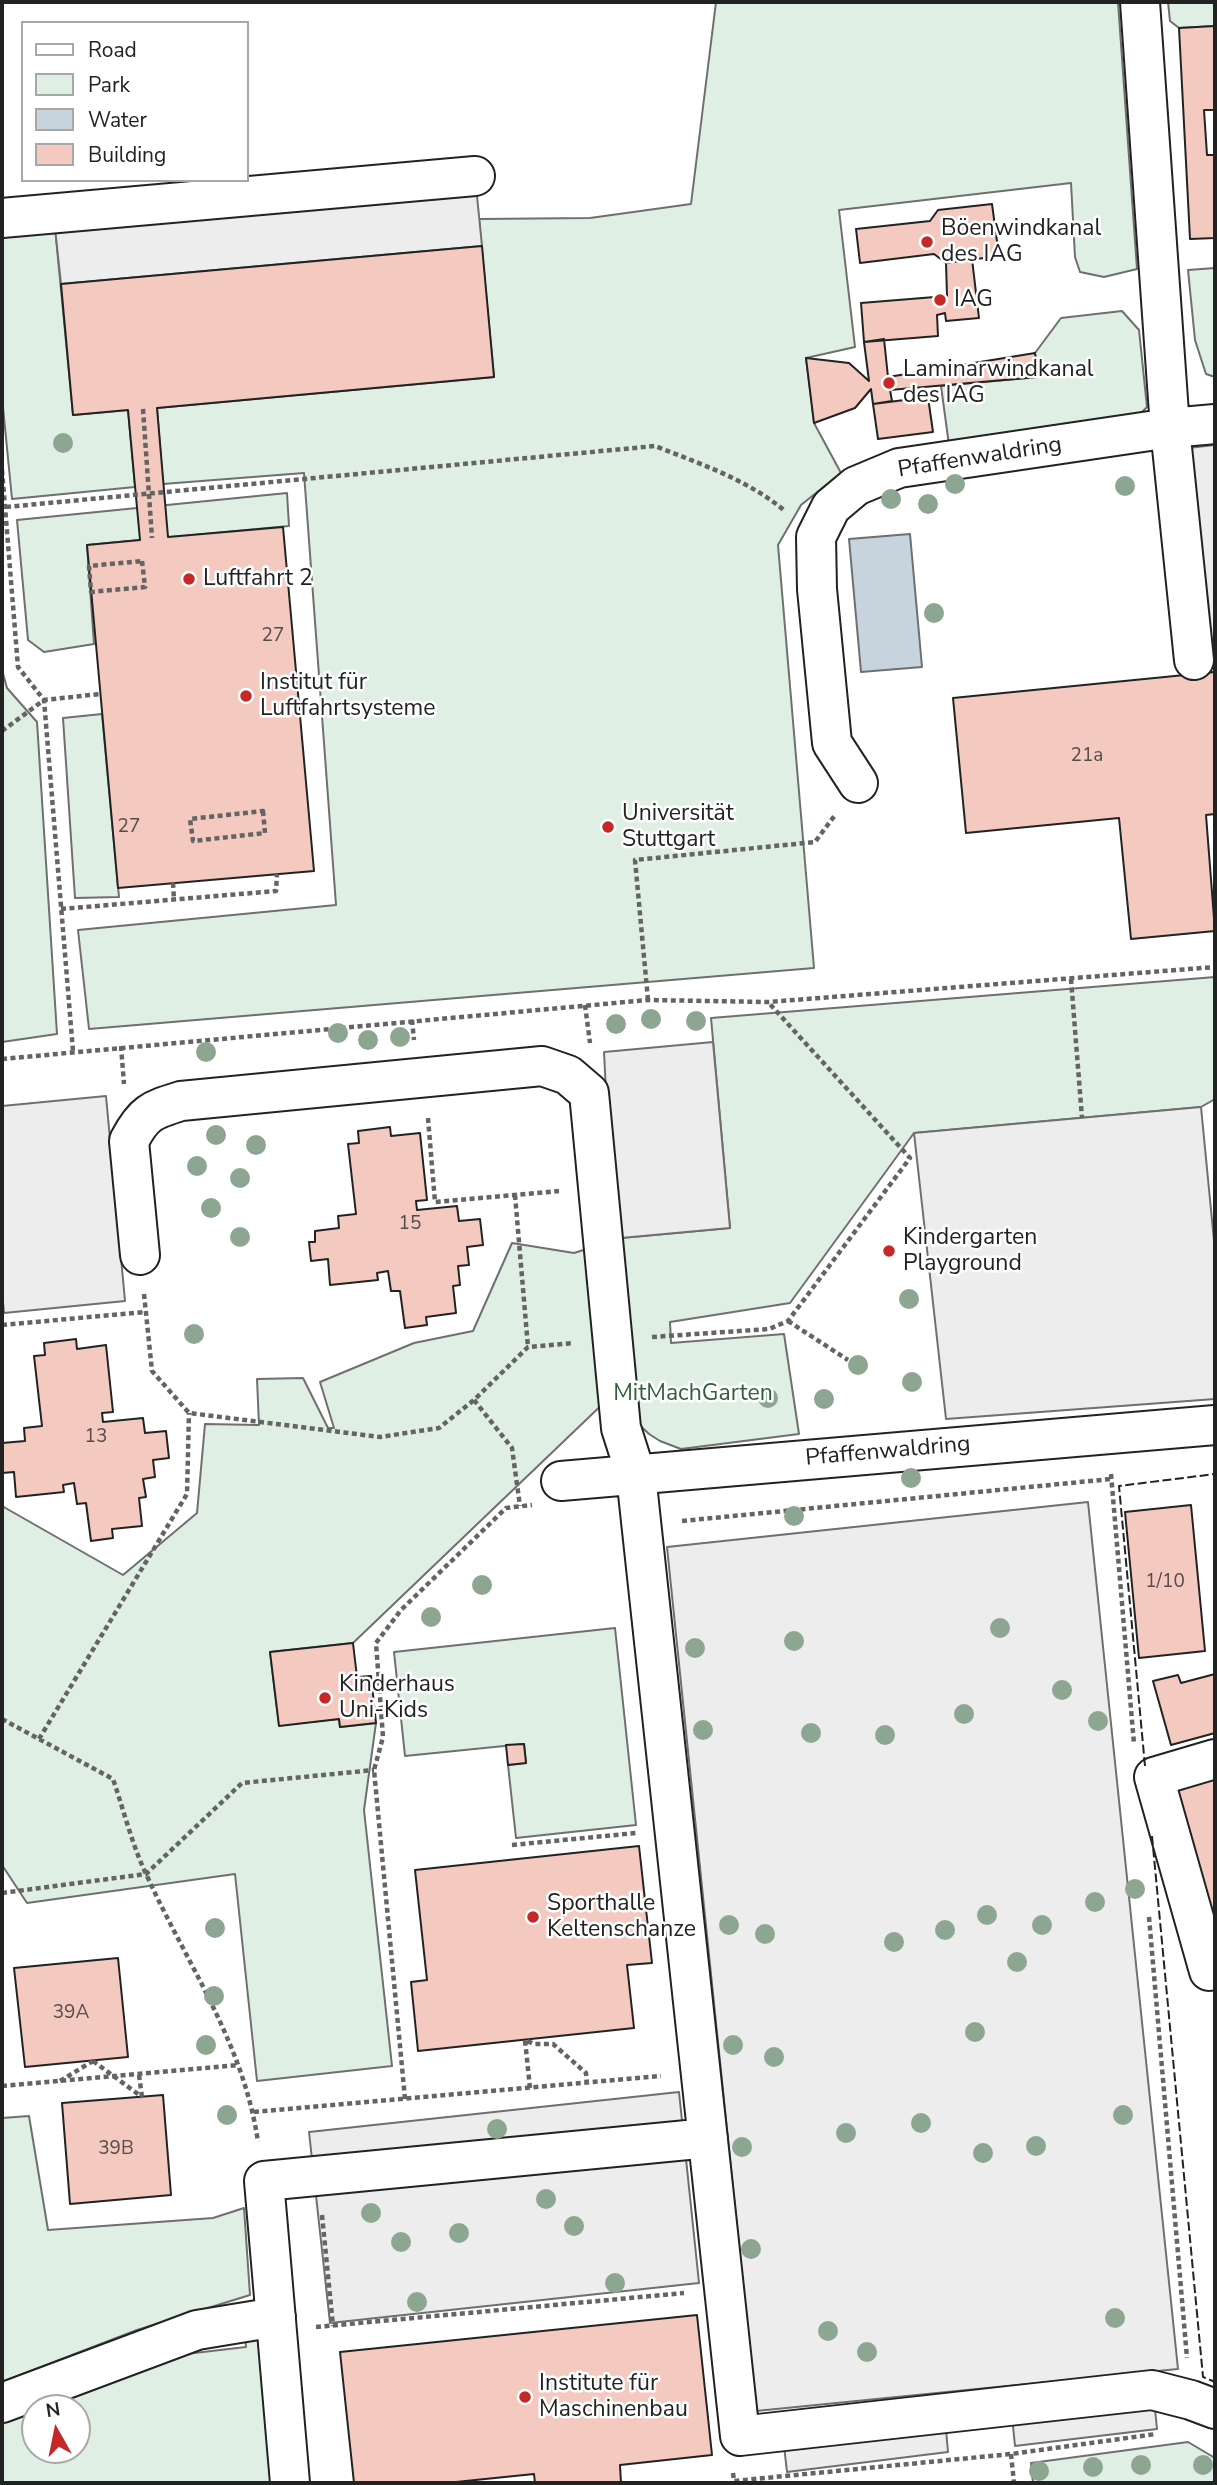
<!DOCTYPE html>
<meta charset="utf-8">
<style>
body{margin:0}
#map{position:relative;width:1217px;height:2485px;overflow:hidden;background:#fff;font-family:"Nunito Sans",sans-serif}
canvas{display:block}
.frame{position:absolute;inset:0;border:4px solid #222;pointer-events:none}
.legend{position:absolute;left:21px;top:21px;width:228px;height:161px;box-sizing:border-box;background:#fff;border:2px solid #a7a7a7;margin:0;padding:9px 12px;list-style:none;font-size:21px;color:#222}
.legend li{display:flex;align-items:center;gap:14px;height:35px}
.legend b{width:35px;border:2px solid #a7a7a7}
.north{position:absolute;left:21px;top:2394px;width:70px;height:70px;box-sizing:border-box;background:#fff;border:2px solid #a7a7a7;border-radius:50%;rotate:351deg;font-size:19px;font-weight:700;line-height:28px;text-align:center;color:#222}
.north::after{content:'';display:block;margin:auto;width:24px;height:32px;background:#c62828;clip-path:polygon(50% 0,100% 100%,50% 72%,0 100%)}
</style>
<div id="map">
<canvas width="1217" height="2485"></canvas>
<div class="frame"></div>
<ul class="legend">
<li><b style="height:9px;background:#fff"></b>Road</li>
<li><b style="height:19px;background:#e0efe3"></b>Park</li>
<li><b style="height:19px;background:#c7d3dd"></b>Water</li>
<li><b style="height:19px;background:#f3c9c0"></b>Building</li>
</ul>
<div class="north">N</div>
</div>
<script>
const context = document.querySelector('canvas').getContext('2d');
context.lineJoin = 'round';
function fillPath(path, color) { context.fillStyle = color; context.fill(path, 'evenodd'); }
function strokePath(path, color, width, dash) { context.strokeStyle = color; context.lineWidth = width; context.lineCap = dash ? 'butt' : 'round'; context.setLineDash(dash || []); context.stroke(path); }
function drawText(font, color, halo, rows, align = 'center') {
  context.font = font + ' "Nunito Sans",sans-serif'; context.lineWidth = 5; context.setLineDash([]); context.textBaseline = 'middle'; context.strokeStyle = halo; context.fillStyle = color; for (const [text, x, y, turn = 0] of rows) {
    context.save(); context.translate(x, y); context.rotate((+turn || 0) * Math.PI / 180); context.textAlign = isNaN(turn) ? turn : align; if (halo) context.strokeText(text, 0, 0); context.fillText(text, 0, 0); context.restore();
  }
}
const green = new Path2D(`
 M716,2H1118L1137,269L1104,277L1080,272L1075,257L1071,183L839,210L855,347L806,358L814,423L841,473L801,505L778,545L814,968L89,1029L78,930L336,905L304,473L163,484L157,408L494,377L479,219L590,218L691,204Z
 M1168,2H1215V26L1179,28L1170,21Z
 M55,227L73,415L128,410L135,487L12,499L2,397V234Z
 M1215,268V377L1206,374L1195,340L1188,270Z
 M1122,311L1139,330L1147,407L1134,420L949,445L941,386L1038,377L1035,353L1061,318Z
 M287,493L289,526L87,545L94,644L44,652L28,640L17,520Z
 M2,670L7,688L37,722L57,1034L2,1042Z
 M102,714L119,897L75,898L63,718Z
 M1215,977V1099L1201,1107L914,1133L790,1303L670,1322L671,1343L784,1334L799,1434L681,1449L660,1441L649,1434L610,1397L353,1643L270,1652L279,1725L339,1719L340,1727L376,1723L364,1810L392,2066L257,2081L235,1874L27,1903L2,1865V1506L123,1575L197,1513L205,1424L259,1425L257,1379L303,1378L328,1428H334L320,1382L414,1343L473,1331L512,1243L574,1253L621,1238L730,1228L711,1018Z
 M615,1628L636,1825L516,1838L508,1765L526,1763L524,1744L405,1756L394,1652Z
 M29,2116L48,2230L213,2218L244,2208L250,2295L137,2330L2,2382V2118Z
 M276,2317L285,2483H2V2416L143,2359L246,2347L244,2322ZM35,2408H77V2450H35Z
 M1188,2442L1215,2458V2483H1033L1031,2463Z`);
fillPath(green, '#e0efe3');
strokePath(green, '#6f6f6f', 2);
const parking = new Path2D(`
 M475,176L482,246L61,284L55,228Z
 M1215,445V672H1211L1188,448Z
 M713,1042L730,1228L621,1238L606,1092L604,1052Z
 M106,1096L125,1301L4,1313L2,1291V1106Z
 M1201,1107L1215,1251V1399L946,1419L914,1133Z
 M1088,1502L1178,2369L756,2411L667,1547Z
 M679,2092L699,2283L330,2323L309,2132Z
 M1154,2399L1157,2429L1015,2446L1012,2416Z
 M945,2418L948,2452L787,2472L783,2437Z`);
fillPath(parking, '#ededed');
strokePath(parking, '#6f6f6f', 2);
const water = new Path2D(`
 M910,534L922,667L861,672L849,539Z`);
fillPath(water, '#c7d3dd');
strokePath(water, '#6f6f6f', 2);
const building = new Path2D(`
 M1215,26V110H1204L1207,155H1215V238L1190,239L1179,28Z
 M992,204L999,256L946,263L934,254L860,263L856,229L930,221L938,210Z
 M482,246L494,377L157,408L168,537L283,527L314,871L118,888L87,545L140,540L128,410L73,415L61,284Z
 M972,259L979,318L946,321L945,313L937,315L938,336L864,342L861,303L947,296L946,263Z
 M884,339L888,377L1035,353L1038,377L890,390L892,401L873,404L871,389L855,408L814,423L806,358L849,363L869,381L864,342Z
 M928,397L933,432L878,439L873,404Z
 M1215,672V814L1206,815L1215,931L1131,939L1119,818L966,833L953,698Z
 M390,1127L391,1136L420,1133L427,1200L416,1201L417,1210L457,1206L459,1221L480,1219L483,1245L467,1247L469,1265L458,1266L460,1285L453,1286L456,1313L426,1317L427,1325L405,1328L400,1291H391L388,1271L377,1273L378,1280L330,1285L328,1259L311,1261L309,1242H315V1231L339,1228L338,1216L356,1214L348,1144L359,1143L358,1131Z
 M76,1339L77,1349L106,1345L113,1412L102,1413L103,1422L143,1418L145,1433L166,1431L169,1458L153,1460L155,1477L143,1479L146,1497L139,1498L142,1526L112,1529L113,1538L91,1541L86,1503L77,1504L74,1483L63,1485L64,1492L16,1497L14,1472L2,1473V1443L25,1441L24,1428L42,1426L34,1356L45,1355L44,1343Z
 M1191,1505L1205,1651L1139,1658L1125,1512Z
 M353,1643L357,1677L371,1676L376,1723L340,1727L339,1719L279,1726L270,1652Z
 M1215,1674V1733L1171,1745L1153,1681L1178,1675L1181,1683Z
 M524,1744L526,1763L508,1765L506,1745Z
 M1215,1773V1945L1169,1787Z
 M639,1846L652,1963L627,1965L634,2028L418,2051L411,1982L427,1980L415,1870Z
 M118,1958L128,2057L25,2067L14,1968Z
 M163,2095L171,2195L70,2204L62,2103Z
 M697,2315L712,2455L620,2465L621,2483H535L534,2474L446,2483H354L340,2352Z`);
fillPath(building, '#f3c9c0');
strokePath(building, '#222', 2);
const minor = new Path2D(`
 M1140,2L1170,428L1194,660
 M2,218L475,176
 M858,783L832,743L817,589L816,537L831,507L856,486L899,468L1170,428L1215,424
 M140,1255L129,1141C144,1112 152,1110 181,1101L542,1066L568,1075L589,1093L621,1428L636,1475L740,2436L1152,2390L1191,2400L1215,2409
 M561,1481L1215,1425
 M1209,1971L1154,1777L1215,1759
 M2,2403L197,2330L276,2317
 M290,2483L264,2181L708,2138`);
strokePath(minor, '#222', 42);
strokePath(new Path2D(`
 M143,409L152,538
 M2,470L18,667L44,700L73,1051
 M6,507L655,446C701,464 748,480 785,511
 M142,561L145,587L91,592L89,566Z
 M2,731L44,700L100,694
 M263,811L265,833L193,841L190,819Z
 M173,883L174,900
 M61,909L276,891L277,874
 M1071,979L1082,1118
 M648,1000L635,860L815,842L835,815
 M585,1005L590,1043
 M412,1020L414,1040
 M121,1046L124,1084
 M2,1059L648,1000L768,1002L1215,967
 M428,1118L435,1202L559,1191
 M515,1195L528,1347
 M144,1294L152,1371L189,1413L380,1437L439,1428L474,1400L528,1347L574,1343
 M788,1321L848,1360
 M2,1325L145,1312
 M652,1337L769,1329L788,1321L910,1158L768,1002
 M474,1400L512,1448L520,1506
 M1111,1474L1134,1744
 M682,1521L1111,1479
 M2,1719L113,1779C124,1811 132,1845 147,1876C187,1964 244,2044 258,2142
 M39,1739L187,1494L189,1413
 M512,1845L636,1833
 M2,1893L146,1874L242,1783L374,1770
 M1149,1917L1187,2358
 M139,2075L142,2097
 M60,2081L93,2061
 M2,2086L239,2065
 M530,2088L525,2040L534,2044H553L586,2073L587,2083
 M405,2099L374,1770L383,1737L376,1643L401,1610L506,1508L532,1505
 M254,2112L661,2076
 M322,2215L333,2326
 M316,2327L684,2293
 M1011,2454L1014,2483
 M733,2473L734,2481L1011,2454L1156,2434`), '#646464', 4.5, [5, 3.5]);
strokePath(minor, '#fff', 38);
strokePath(new Path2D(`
 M93,2061L142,2097`), '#646464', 4.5, [5, 3.5]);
strokePath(new Path2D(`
 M1145,1766L1119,1486L1215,1474
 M1152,1836L1203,2377L1215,2382`), '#222', 2, [9, 3.5]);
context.fillStyle = '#8da692';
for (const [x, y] of [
 [63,443],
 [955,484],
 [1125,486],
 [891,499],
 [928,504],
 [934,613],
 [651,1019],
 [696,1021],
 [616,1024],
 [338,1033],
 [400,1037],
 [368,1040],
 [206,1052],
 [216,1135],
 [256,1145],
 [197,1166],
 [240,1178],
 [211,1208],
 [240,1237],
 [909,1299],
 [194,1334],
 [858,1365],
 [912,1382],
 [768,1398],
 [824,1399],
 [911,1478],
 [794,1516],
 [482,1585],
 [431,1617],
 [1000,1628],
 [794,1641],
 [695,1648],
 [1062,1690],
 [964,1714],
 [1098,1721],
 [703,1730],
 [811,1733],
 [885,1735],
 [1135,1889],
 [1095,1902],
 [987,1915],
 [729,1925],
 [1042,1925],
 [215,1928],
 [945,1930],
 [765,1934],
 [894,1942],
 [1017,1962],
 [214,1996],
 [975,2032],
 [206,2045],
 [733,2045],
 [774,2057],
 [227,2115],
 [1123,2115],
 [921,2123],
 [497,2129],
 [846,2133],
 [1036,2146],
 [742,2147],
 [983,2153],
 [546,2199],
 [371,2213],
 [574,2226],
 [459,2233],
 [401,2242],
 [751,2249],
 [615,2283],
 [417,2302],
 [1115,2318],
 [828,2331],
 [867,2352],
 [1141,2465],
 [1203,2465],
 [1093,2467],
 [1039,2471]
]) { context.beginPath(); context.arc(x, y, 10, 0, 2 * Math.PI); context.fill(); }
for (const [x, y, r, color] of [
 [927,242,7,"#c62828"],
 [940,300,7,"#c62828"],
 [889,383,7,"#c62828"],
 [189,579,7,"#c62828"],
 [246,696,7,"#c62828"],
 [608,827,7,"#c62828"],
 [889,1251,7,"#c62828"],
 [325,1698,7,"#c62828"],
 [533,1917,7,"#c62828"],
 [525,2397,7,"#c62828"]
]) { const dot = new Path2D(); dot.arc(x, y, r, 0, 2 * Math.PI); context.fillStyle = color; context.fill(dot); strokePath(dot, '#fff', 2.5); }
drawText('19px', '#564c4a', null, [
 ["27",273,636],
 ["21a",1087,756],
 ["27",129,827],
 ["15",410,1224],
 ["13",96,1437],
 ["1/10",1165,1582],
 ["39A",71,2013],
 ["39B",116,2149]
]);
drawText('23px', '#222', '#fff', [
 ["Böenwindkanal",941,229],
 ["des IAG",941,255],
 ["IAG",954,300],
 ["Laminarwindkanal",903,370],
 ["des IAG",903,396],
 ["Luftfahrt 2",203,579],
 ["Institut für",260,683],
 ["Luftfahrtsysteme",260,709],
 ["Universität",622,814],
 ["Stuttgart",622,840],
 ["Kindergarten",903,1238],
 ["Playground",903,1264],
 ["Kinderhaus",339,1685],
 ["Uni-Kids",339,1711],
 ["Sporthalle",547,1904],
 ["Keltenschanze",547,1930],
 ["Institute für",539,2384],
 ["Maschinenbau",539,2410]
], 'left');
drawText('23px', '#222', '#fff', [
 ["Pfaffenwaldring",980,458,-9],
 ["Pfaffenwaldring",888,1452,-5]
]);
drawText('23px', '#2f5e38', '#fff', [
 ["MitMachGarten",693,1394]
]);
</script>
